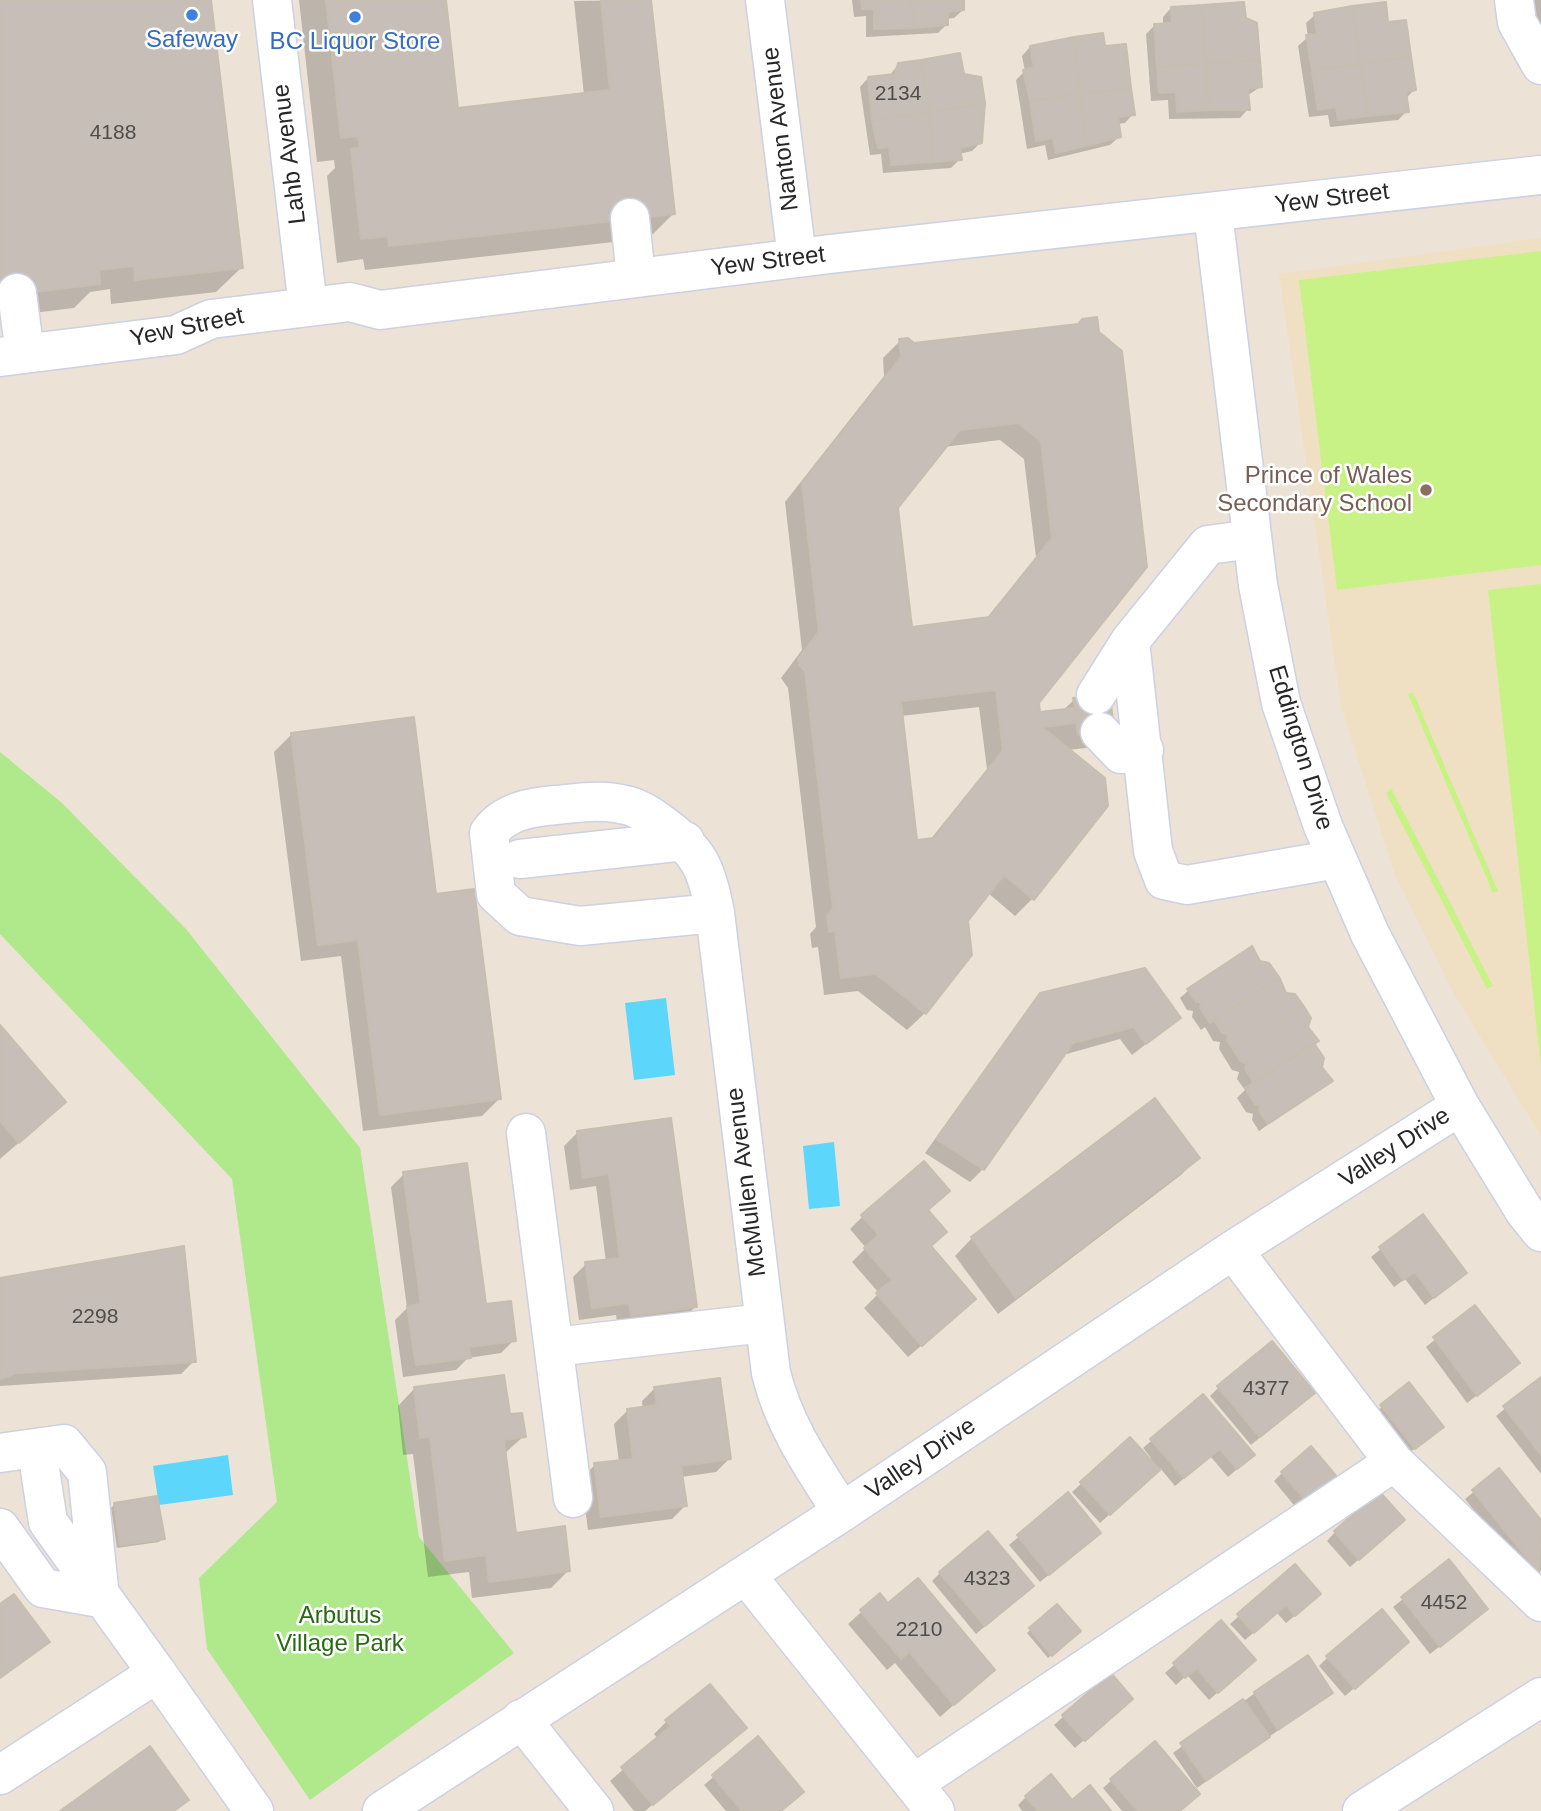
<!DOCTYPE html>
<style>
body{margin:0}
canvas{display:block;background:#ece2d6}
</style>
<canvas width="1541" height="1811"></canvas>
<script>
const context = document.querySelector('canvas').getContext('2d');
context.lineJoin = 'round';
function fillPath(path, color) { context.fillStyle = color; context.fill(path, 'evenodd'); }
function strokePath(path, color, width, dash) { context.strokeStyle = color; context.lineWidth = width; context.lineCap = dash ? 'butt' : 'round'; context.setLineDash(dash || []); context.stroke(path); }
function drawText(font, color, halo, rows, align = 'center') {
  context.font = font + ' Arial,sans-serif'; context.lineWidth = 5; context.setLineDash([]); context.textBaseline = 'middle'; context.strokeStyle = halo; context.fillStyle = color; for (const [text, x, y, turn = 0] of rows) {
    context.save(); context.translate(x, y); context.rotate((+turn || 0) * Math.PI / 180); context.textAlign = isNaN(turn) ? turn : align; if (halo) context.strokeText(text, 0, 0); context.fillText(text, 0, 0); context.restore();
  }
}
fillPath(new Path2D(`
 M1541,238V1136L1455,996L1395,875L1341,706L1279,274Z`), '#f0e0c3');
fillPath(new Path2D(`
 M0,752L62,803L186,929L360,1148L419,1537L514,1653L310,1800L207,1649L199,1578L277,1502L232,1179L0,934Z`), '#afe98c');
fillPath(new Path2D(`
 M1541,251V565L1337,590L1299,280Z
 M1541,584V1067L1488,590Z
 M1413,692L1498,891L1493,893L1408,694Z
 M1391,788L1493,986L1487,989L1386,793Z`), '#c8f286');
fillPath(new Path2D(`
 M666,998L675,1075L634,1080L625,1003Z
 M834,1142L840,1206L809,1209L803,1146Z
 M228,1455L233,1495L159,1505L153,1466Z`), '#5cd7fb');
fillPath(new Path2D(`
 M0,0H210L241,268L216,292L111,304L110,289L90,292L74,308L0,317Z
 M299,0H444L457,110L584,95L574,1L649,0L674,213L649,238L365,270L363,259L337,263L327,176L335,168L334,160L317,162Z
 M852,0H962L963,10L954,18L946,19L947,24L938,33L866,37V16L854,17Z
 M1525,0H1541V28Z
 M1171,8L1260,87L1247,96L1248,109L1240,118L1169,119L1168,100L1151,101L1146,34L1155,25H1163V17Z
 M1315,15L1387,24L1414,90L1405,99L1407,111L1398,120L1330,127L1328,115L1309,117L1298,46L1308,37L1306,23Z
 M1030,47L1104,48L1133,114L1125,123L1117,124L1119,137L1110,145L1048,160L1045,145L1027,149L1016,80L1025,71L1022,56Z
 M898,65L981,142L972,151L959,154L960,159L951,168L883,173L881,154L870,155L860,87L868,78L889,76Z
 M1078,326L1037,703L1039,714L1062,711L1074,700L1095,747L1068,750L1033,898L1015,916L988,893L966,921L925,1013L907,1030L858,991L824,995L818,947L812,948L810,934L816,927L788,688L781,678L802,650L785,502L884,376L883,358L900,341L914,345ZM1000,440L1024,459L1036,557L986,619L910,628L896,508L944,447ZM979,707L987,769L930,840L916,842L901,716Z
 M292,734L434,896L499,1099L482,1116L363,1131L341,956L301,961L274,752Z
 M1189,990L1306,1027L1320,1067L1331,1081L1259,1131L1252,1120L1253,1114L1246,1112L1237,1098L1245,1090L1237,1079L1239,1072L1232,1070L1219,1049L1220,1042L1213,1041L1205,1027L1201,1030L1192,1017L1193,1011L1187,1010L1180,998Z
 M1041,995L1179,1018L1132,1055L1120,1039L1063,1055L983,1169L970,1182L925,1153L1028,1009Z
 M0,1028L46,1119L0,1159Z
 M670,1120L695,1307L682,1320L618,1329L616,1315L579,1320L573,1277L586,1264L606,1262L596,1186L570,1190L564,1146L577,1133Z
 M1198,1158L1181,1175L998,1314L955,1256L972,1238Z
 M404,1174L484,1306L514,1340L501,1353L468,1358L456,1370L403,1377L395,1320L407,1308L391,1187Z
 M926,1210L929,1247L961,1312L908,1357L864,1308L879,1293L852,1262L866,1248L850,1229L863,1216Z
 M1422,1216L1465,1273L1425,1305L1405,1279L1394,1287L1371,1257Z
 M0,1280L194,1361L181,1374L0,1386Z
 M1475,1307L1509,1371L1467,1403L1426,1347Z
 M1541,1379V1474L1496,1416Z
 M1409,1385L1433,1435L1405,1456L1372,1415Z
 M1219,1387L1304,1401L1251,1445L1210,1396Z
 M415,1388L508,1416L524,1436L504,1454L514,1535L569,1570L551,1588L472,1598L469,1572L428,1577L413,1454L403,1455L398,1406Z
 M655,1388L729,1459L716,1472L681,1477L685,1506L672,1519L588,1530L581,1478L595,1465L619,1462L614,1424L627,1411L643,1409L642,1401Z
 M1203,1396L1244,1463L1228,1477L1210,1456L1175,1486L1160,1468L1100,1523L1072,1492L1130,1439L1149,1460L1151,1458L1143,1448Z
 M1499,1471L1541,1523V1571L1529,1580L1465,1499Z
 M1282,1473L1335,1477L1298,1510L1274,1481Z
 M1068,1495L1090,1541L1040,1582L1009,1545Z
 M115,1504L163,1538L159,1542L117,1548L111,1508Z
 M1394,1529L1350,1567L1327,1541L1335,1532Z
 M1449,1562L1477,1617L1430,1654L1393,1607Z
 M1295,1566L1310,1603L1286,1623L1277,1613L1245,1640L1230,1624Z
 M940,1573L1023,1594L976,1634L932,1581Z
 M879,1596L888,1605L993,1670L940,1717L895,1663L887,1670L848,1624Z
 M1057,1606L1075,1635L1048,1658L1027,1633Z
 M1221,1623L1246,1668L1209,1700L1187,1675L1176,1685L1165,1673Z
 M1399,1650L1345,1696L1319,1666L1328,1657Z
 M1110,1675L1122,1707L1075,1748L1054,1725Z
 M1255,1693H1331L1197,1788L1173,1753Z
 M667,1721L731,1741L645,1811H634L610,1781L658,1739L654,1734Z
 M758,1739L780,1811H726L704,1785Z
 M1112,1780L1179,1811H1122L1103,1788Z
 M1026,1797L1072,1802L1109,1811H1022L1018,1805Z`), '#0003');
const building = new Path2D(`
 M0,0H211L243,268L135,280L134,266L99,270L100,284L0,296Z
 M326,0H446L458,108L610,90L601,0H651L675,214L389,246L388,236L361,239L351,149L360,148L358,136L341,138Z
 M861,0H911L914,28L874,29V9H862Z
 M911,0H964V10L948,12V25L914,28Z
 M1244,2L1246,18L1257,23L1260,60L1206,64L1202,5Z
 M1386,2L1388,22L1406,20L1411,56L1361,64L1352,6Z
 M1202,5L1206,64L1157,67L1154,24L1172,23L1171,7Z
 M1352,6L1361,64L1312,70L1306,35L1317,34L1314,13Z
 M1103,33L1105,46L1126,44L1131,88L1080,94L1074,37Z
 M1074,37L1080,94L1030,101L1023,70L1034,67L1030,46Z
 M960,53L964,74L981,77L985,103L930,112L921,60Z
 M1411,56L1416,90L1406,92L1409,112L1368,116L1361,64Z
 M921,60L930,112L872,121L868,77L895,74L898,63Z
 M1260,60L1262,87L1248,89L1250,110H1209L1206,64Z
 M1206,64L1209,110L1177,112L1176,92L1159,93L1157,67Z
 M1361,64L1368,116L1338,120L1336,107L1318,110L1312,70Z
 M1131,88L1135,115L1118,117L1121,137L1086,146L1080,94Z
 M1080,94L1086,146L1056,153L1053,138L1036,141L1030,101Z
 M985,103L982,143L960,148L962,160L932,162L930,112Z
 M930,112L932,162L891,165L889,147L878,148L872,121Z
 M1097,317L1099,332L1122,351L1147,567L1039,703L1040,712L1075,708L1073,698L1110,694L1114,730L1078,735L1076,723L1042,727L1105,778L1108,806L1034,900L1004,875L968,921L972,955L926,1014L876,974L841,978L835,931L829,932L827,915L833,908L805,671L799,665L798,659L819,631L802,483L901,357L899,339L908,338L914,343L1078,324L1082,319ZM1018,423L1041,441L1052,538L989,617L912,627L898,508L960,430ZM996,690L1003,750L934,838L917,840L901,701Z
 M414,717L436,894L474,889L501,1099L380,1115L358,940L318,945L291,733Z
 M1252,946L1260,961L1269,963L1279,977L1210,1023L1200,1008L1201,1002H1196L1187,989Z
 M1145,968L1181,1018L1146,1044L1134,1027L1073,1043L984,1170L936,1139L1040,993Z
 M1279,977L1286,993L1295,994L1303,1005L1234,1051L1227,1040L1228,1034L1222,1033L1214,1020Z
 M1303,1005L1311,1018L1308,1027L1319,1041L1254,1083L1245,1069L1247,1064L1241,1062L1234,1051Z
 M0,1025L66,1102L19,1143L0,1121Z
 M1314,1043L1324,1058L1322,1067L1333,1081L1268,1124L1259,1111L1260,1105L1255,1104L1245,1088Z
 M1155,1098L1200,1158L1016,1298L971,1237Z
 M671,1118L697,1307L631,1316L629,1303L592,1308L585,1262L620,1258L609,1174L583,1178L577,1131Z
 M924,1161L950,1191L928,1210L947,1232L931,1246L976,1299L922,1346L876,1293L892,1280L864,1248L879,1235L861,1215Z
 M467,1163L486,1304L511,1301L516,1341L469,1347L471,1358L416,1365L407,1306L421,1304L403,1172Z
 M1423,1214L1467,1273L1434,1298L1415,1272L1403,1280L1379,1247Z
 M184,1246L196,1362L16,1373L0,1379V1278Z
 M1475,1305L1520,1363L1477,1396L1433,1337Z
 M1272,1341L1315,1393L1260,1437L1217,1386Z
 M504,1375L510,1414L522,1413L526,1437L504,1440L516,1533L565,1526L570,1571L489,1582L486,1555L445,1561L430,1437L420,1438L414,1387Z
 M1541,1377V1455L1503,1406Z
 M720,1378L731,1459L681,1466L687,1506L601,1517L594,1463L633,1459L627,1409L657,1405L654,1387Z
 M1409,1382L1444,1427L1415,1449L1380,1405Z
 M1203,1394L1255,1455L1237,1469L1220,1449L1184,1478L1150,1439Z
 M1130,1437L1160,1470L1110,1515L1080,1482Z
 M1311,1446L1337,1477L1308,1503L1281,1472Z
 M1499,1468L1541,1520L1539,1573L1472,1490Z
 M1379,1491L1405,1520L1359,1560L1334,1531Z
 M1068,1492L1101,1533L1049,1575L1017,1535Z
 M157,1496L165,1539L120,1545L114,1503Z
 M988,1531L1034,1586L985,1626L939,1572Z
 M1449,1559L1488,1609L1440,1647L1401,1597Z
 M1295,1564L1321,1594L1295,1616L1286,1605L1254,1633L1237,1614Z
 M918,1578L995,1670L954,1705L909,1651L901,1659L860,1610L880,1593L888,1603Z
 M14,1594L50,1642L0,1678V1604Z
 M1057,1604L1081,1631L1052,1656L1029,1628Z
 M1382,1609L1409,1642L1355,1689L1326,1656Z
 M1221,1620L1256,1660L1218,1693L1197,1668L1185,1678L1173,1663Z
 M1308,1655L1333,1693L1278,1730L1254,1692Z
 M1111,1673L1133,1699L1085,1741L1062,1715Z
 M710,1684L747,1728L653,1805L621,1767L671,1726L665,1720Z
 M1243,1699L1270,1737L1206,1781L1180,1743Z
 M758,1736L804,1792L781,1811H742L712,1775Z
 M1155,1741L1200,1794L1180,1811H1138L1110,1779Z
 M150,1746L189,1800L174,1811H60Z
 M1051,1774L1072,1800L1090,1785L1111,1811H1038L1025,1796Z`);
fillPath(building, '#c7bfb7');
strokePath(building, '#c7beb0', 2);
const minor = new Path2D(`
 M272,0L308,307
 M765,0L797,258
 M1514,0L1517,22L1541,65
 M1213,213L1258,585L1281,703L1323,826L1370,934L1460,1106L1525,1212L1541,1232
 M630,218L636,278
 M17,293L25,354
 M0,357L176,335L211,319L350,302L380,310L830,254L1541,175
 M1252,539L1208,545L1130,641L1153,851L1164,880L1187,885L1337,859
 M1096,695L1130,641
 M1100,732L1121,754L1144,750
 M520,859L685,841
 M715,913L580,926L520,916L496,894L489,833C505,811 531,807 556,805C579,803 603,799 625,805C638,807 652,817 663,825C699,851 707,869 715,913L771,1373C784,1426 813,1467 842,1512
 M526,1133L573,1498
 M1233,1250L1394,1462L1541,1602
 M554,1347L764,1323
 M0,1453L64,1444L87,1472L100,1598L43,1588L0,1528
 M40,1470L48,1522L157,1673
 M746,1575L935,1811
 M521,1719L594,1811
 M0,1775L157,1673L254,1811
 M913,1784L1394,1462
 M382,1811L842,1512L1233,1250L1460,1106
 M1362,1811L1541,1697`);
strokePath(minor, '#ccd1e3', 41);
strokePath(minor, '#fff', 38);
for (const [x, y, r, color] of [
 [192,15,7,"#3f7fe0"],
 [355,17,7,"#3f7fe0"],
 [1426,490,7,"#8d6e63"]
]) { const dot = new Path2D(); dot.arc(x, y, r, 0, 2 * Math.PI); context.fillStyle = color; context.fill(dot); strokePath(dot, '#fff', 2.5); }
drawText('21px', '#4f4d4b', null, [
 ["2134",898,94],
 ["4188",113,133],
 ["2298",95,1317],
 ["4377",1266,1389],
 ["4323",987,1579],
 ["4452",1444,1603],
 ["2210",919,1630]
]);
drawText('24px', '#366cbe', '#fff', [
 ["Safeway",192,40],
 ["BC Liquor Store",355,42]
]);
drawText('24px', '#272727', '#fff', [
 ["Nanton Avenue",781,129,-97],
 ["Lahb Avenue",290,154,-97],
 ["Yew Street",1332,199,-7],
 ["Yew Street",768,262,-7],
 ["Yew Street",187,328,-12],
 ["Eddington Drive",1300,748,73],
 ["Valley Drive",1395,1148,-33],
 ["McMullen Avenue",747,1182,-97],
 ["Valley Drive",921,1459,-34]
]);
drawText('24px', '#785e54', '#fff', [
 ["Prince of Wales",1412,476],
 ["Secondary School",1412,504]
], 'right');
drawText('24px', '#276a11', '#fff', [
 ["Arbutus",340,1616],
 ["Village Park",340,1644]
]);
</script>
